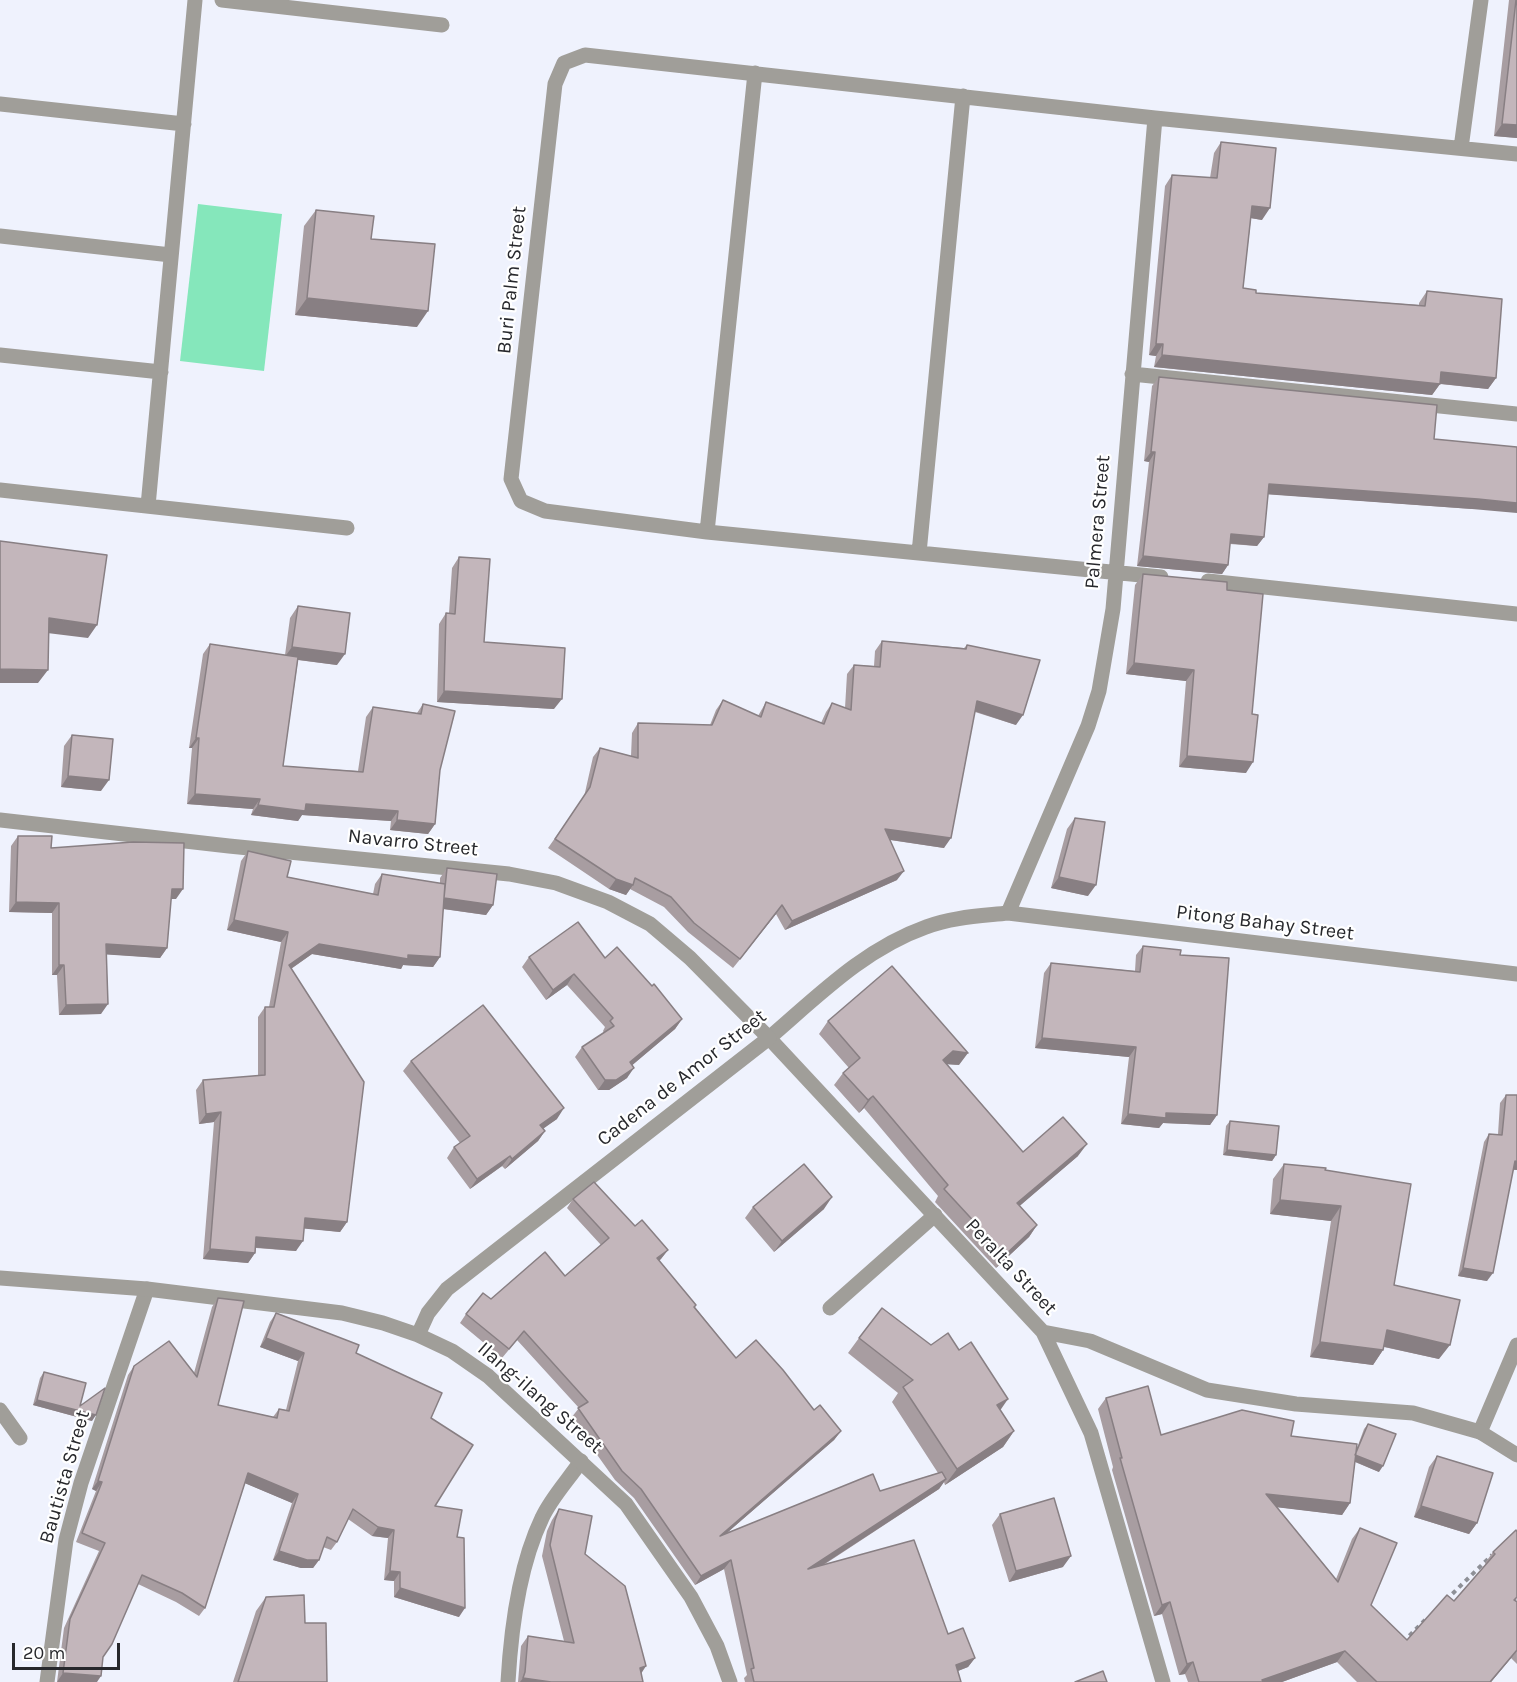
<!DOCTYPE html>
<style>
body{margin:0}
#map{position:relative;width:1517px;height:1682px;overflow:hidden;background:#eff2fd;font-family:Karla,sans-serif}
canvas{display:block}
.scale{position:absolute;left:12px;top:1643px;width:108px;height:27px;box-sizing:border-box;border:3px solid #27282c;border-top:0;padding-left:8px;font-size:18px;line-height:21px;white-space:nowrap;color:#27282c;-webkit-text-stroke:4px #fff;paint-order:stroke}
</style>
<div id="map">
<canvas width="1517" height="1682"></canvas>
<div class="scale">20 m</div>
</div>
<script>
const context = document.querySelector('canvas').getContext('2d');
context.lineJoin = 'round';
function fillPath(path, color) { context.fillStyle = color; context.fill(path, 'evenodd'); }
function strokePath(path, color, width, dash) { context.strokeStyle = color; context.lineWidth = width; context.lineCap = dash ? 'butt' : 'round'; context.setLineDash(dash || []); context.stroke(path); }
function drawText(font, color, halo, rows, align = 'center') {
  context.font = font + ' Karla,sans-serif'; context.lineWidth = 4.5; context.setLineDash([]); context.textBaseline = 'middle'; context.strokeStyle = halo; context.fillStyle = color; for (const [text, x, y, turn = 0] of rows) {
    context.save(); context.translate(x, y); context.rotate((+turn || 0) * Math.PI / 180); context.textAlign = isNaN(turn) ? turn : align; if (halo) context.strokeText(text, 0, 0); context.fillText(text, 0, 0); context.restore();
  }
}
fillPath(new Path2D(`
 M198,204L282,214L264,371L180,361Z`), '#85e7bb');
strokePath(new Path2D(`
 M1446,1600L1492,1555
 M1403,1642L1425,1620`), '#8e9097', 4, [4.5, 4.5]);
strokePath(new Path2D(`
 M830,1308L935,1215
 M0,1410L20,1438
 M1480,1432L1517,1345`), '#a09e99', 15);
strokePath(new Path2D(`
 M222,0L442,25
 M0,104L184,124
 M1461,148L1481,0
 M0,236L171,255
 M0,355L161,372
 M1132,374L1517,414
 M0,490L347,528
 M148,506L195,0
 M707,532L755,73
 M919,553L963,96
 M1161,577L707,532L545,511L521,501L511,479L555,84L564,63L585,55L1155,118L1517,154
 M1208,581L1517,614
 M1008,913L1088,726L1099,691L1113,609L1155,118
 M1043,1332L1090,1341L1207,1390L1296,1404L1413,1413L1480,1432L1517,1455
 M47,1682L66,1540L81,1483L147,1289
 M508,1682C511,1629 519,1566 542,1518C551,1498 569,1479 581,1461
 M1163,1682L1091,1433L1043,1332L769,1038C818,996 864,949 926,927C952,917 981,916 1008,913L1517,974`), '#a09e99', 15);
strokePath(new Path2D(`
 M0,820L229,846L509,874L556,883L608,902L650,924L690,958L769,1038L447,1289L428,1313L418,1335
 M0,1278L147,1289L342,1313L383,1323L418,1335L452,1351L488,1376L626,1504L691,1597L717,1646L730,1682`), '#a09e99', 15);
fillPath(new Path2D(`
 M1509,0H1517V138L1494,136Z
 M1221,142L1262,220L1251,218L1243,288L1256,293L1419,305V303L1427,291L1496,378L1488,389L1440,384L1432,395L1154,367L1156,356L1149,355L1165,186L1172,175L1210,178L1214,153Z
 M316,210L371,239L417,327L295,315L304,226Z
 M1159,377L1434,439L1472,509L1268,494L1264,537L1257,546L1230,544L1228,565L1222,574L1137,566L1149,462L1144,461L1152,386Z
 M459,557L484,642L554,709L437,702L439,624L446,613H449L452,568Z
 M1143,574L1227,590L1246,773L1179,767L1186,681L1126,674L1135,585Z
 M298,606L337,665L298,660L283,766L358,771L366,717L373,707L417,713L423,704L440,770L435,824L428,834L390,830L391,821L302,815L298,821L251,815L253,809L187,804L192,748H189L203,654L210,644L285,655L290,618Z
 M882,641L964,648L967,645L1016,725L975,712L944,848L890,840L897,880L785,930L776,914L733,968L688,932L664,907L630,889L626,895L609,889L548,848L584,797L593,757L600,748L631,756L632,733L638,723L710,725L716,710L723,700L758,716L766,702L821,723L826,712L832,703L845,708L847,674L854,665L874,666L875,651Z
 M72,735L101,791L61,787L64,746Z
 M1075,818L1088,896L1051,888L1067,829Z
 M18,836L51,848L176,899H171L167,948L160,958L106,954L101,1014L59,1015L57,975H52V913L9,912L11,846Z
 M248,851L287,877L373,894L375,884L382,874L440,884V878L447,868L493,905L486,915L443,909L440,957L433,967L403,965L401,969L312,954L291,969L347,1222L340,1232L304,1228L296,1251L256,1248L255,1253L248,1263L203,1259L214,1122L199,1124L196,1090L203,1080L258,1076V1017L265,1007H269L281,942L227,930L241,861Z
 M1143,946L1180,955L1217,1115L1210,1125L1163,1123L1159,1128L1121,1124L1129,1057L1035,1048L1044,973L1051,963L1135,971L1136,955Z
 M529,957L605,958L682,1019L675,1029L632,1065L627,1078L609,1090H598L575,1057L582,1047L604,1033L603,1031L605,1027L567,985L546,1000L522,967Z
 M828,1021L959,1065L947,1064L1023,1152L1078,1156L1019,1206L1037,1225L1029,1237L996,1268L935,1202L938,1196L864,1108L859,1113L834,1085L843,1073L849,1068L819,1034Z
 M411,1061L557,1119L543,1128L545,1131L538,1141L505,1169L502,1166L470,1189L447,1158L454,1147L460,1143L403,1071Z
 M1506,1095H1517V1170H1513L1487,1281L1458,1276L1484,1142L1489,1134H1498L1500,1103Z
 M1230,1121L1276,1155L1272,1161L1223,1155L1226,1126Z
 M1284,1164L1325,1170L1439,1359L1384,1347L1383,1350L1373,1365L1310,1357L1331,1221L1270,1214L1273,1179Z
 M573,1199L635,1226L668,1250L659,1261L696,1305L695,1307L736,1358L814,1410L841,1431L834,1440L728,1532L880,1491L938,1473L892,1402L898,1393L848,1353L859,1338L1000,1410L1014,1431L1003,1447L945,1485L944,1482L939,1489L822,1566L948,1634L975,1658L968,1667L958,1671L961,1682H745L744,1678L747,1675L724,1569L695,1585L634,1498L615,1480L571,1418L579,1408L517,1340L502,1358L460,1323L466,1314L491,1299L565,1276L601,1245L567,1208Z
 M753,1207L824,1209L774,1252L745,1218Z
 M218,1298V1405L273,1417L279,1409L286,1410L298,1361L260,1347L270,1322L276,1313L356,1353L431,1418L435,1506L457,1537L459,1617L394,1597V1581L384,1580L388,1538L372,1536L348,1519L337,1542L331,1550L323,1547L319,1560L313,1568H301L273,1560L292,1503L245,1483L205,1608L199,1616L176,1602L138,1584L103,1657L57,1682L64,1628L99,1551L76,1542L96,1491L92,1489L128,1375L134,1366L194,1373L212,1307Z
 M44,1372L80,1406L92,1421L33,1405L40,1378Z
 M1106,1398L1161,1435L1291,1436L1357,1448L1364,1429L1368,1424L1379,1472L1355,1462L1350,1503L1342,1515L1277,1507L1336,1579L1352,1539L1360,1528L1371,1605L1407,1640L1454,1601L1486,1564L1485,1563L1493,1552L1516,1530L1517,1664L1511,1658L1491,1682H1357L1337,1662L1282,1682H1188L1185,1674L1179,1675L1162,1614L1154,1616L1112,1470L1113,1467L1098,1409Z
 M1437,1456L1477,1523L1469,1534L1414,1517L1429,1467Z
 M559,1509L585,1554L641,1674L643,1682H518L521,1646L528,1636L564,1641L542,1556L547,1531L552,1520Z
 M1000,1514L1063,1567L1009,1582L992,1525Z
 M266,1597L305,1623L327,1682H233L256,1611Z`), '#a89da1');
fillPath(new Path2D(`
 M1502,124L1517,125V138L1494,136Z
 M1252,206L1270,208L1262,220L1244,217Z
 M307,298L428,311L417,327L295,315Z
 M1156,344H1163L1156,356L1149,355Z
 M1162,355L1440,384L1432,395L1154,367Z
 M1441,372L1496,378L1488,389L1433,383Z
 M1151,452H1155L1149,462L1144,461Z
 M1269,484L1478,499L1517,503V513L1472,509L1263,494Z
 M1231,534L1264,537L1257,546L1225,543Z
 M1143,556L1228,565L1222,574L1137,566Z
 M49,618L97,625L88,638L39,632Z
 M292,647L345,654L337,665L284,658Z
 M1134,663L1194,670L1186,681L1126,674Z
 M0,669L48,670L38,683H0Z
 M444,691L562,699L554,709L437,702Z
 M977,701L1023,715L1016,725L971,710Z
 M196,738H199L192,748H189Z
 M1187,756L1253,762L1246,773L1179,767Z
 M68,776L109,780L101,791L61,787Z
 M195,794L260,799L253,809L187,804Z
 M306,804L398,811L391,821L302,815L298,821L251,815L258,805Z
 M397,820L435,824L428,834L390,830Z
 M885,829L951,838L944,848L878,838Z
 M904,871L897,880L785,930L792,921Z
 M1059,877L1096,885L1088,896L1051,888Z
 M616,879L633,885L626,895L609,889Z
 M172,889H183L176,899H165Z
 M444,898L493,905L486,915L437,908Z
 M16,902L59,903L52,913L9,912Z
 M782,905L776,914L733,968Z
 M234,920L288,932L281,942L227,930Z
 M106,944L167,948L160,958L99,954Z
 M319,944L408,955L440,957L433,967L403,965L401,969L312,954L282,975L289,965Z
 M59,965H64L57,975H52Z
 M574,974L567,985L546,1000L553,990Z
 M108,1004L101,1014L59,1015L66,1005Z
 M682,1019L675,1029L623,1073L630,1062Z
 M1042,1038L1136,1047L1129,1057L1035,1048Z
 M953,1051L968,1053L959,1065L944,1064L943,1060Z
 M634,1068L627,1078L609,1090H598L605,1080Z
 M873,1096L864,1108L859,1113L868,1100Z
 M564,1108L557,1119L533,1136L540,1125Z
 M221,1112L214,1122L199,1124L206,1114Z
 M1166,1113L1217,1115L1210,1125L1163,1123L1159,1128L1121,1124L1128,1114Z
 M545,1131L538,1141L505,1169L512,1159Z
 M1087,1144L1078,1156L1008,1216L1017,1203Z
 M1227,1150L1276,1155L1272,1161L1223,1155Z
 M510,1156L502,1166L470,1189L477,1179Z
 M1515,1161L1517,1162V1170L1509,1169Z
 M832,1197L824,1209L774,1252L782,1241Z
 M1280,1200L1341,1206L1331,1221L1270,1214Z
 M305,1218L347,1222L340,1232L298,1228Z
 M1037,1225L1029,1237L996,1268L1005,1255Z
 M256,1237L303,1241L296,1251L249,1247Z
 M210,1249L255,1253L248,1263L203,1259Z
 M668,1250L661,1259L651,1268L657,1258Z
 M1463,1268L1493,1273L1487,1281L1458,1276Z
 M1387,1330L1450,1345L1439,1359L1376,1345Z
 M266,1338L304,1353L298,1361L260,1347Z
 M1320,1342L1383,1350L1373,1365L1310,1357Z
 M1008,1399L997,1415V1405Z
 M37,1400L96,1415L92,1421L33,1405Z
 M841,1431L834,1440L713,1545L720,1536Z
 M1014,1431L1003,1447L945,1485L957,1469Z
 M1355,1455L1383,1466L1379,1472L1351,1460Z
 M248,1473L298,1494L292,1503L242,1482Z
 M946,1479L939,1489L801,1579L808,1569Z
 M98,1481L102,1482L96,1491L92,1489Z
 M1266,1494L1350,1503L1342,1515L1258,1505Z
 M1421,1506L1477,1523L1469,1534L1414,1517Z
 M378,1527L394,1530L388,1538L372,1536Z
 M279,1551L319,1560L313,1568H301L273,1560Z
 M1071,1556L1063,1567L1009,1582L1016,1571Z
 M731,1560L724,1569L695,1585L701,1576Z
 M390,1571L400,1572L394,1581L384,1580Z
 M400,1588L465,1608L459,1617L394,1597Z
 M1170,1602L1162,1614L1154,1616L1162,1605Z
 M1517,1650L1511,1658L1491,1682H1490Z
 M1345,1651L1337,1662L1282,1682H1261L1262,1680Z
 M975,1658L968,1667L950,1674L956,1665Z
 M1193,1662L1185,1674L1179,1675L1187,1664Z
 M646,1666L639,1677L640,1668Z
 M63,1673L101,1676L97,1682H57Z
 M523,1678L551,1682H520Z`), '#887f83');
const building = new Path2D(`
 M1516,0H1517V125L1502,124Z
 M1221,142L1276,148L1270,208L1252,206L1243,288L1256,290V293L1425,306L1427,291L1502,299L1496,378L1441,372L1440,384L1162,355L1163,344H1156L1172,175L1217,178Z
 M316,210L374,216L371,239L435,244L428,311L307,298Z
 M1159,377L1437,405L1434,439L1517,447V503L1478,499L1269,484L1264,537L1231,534L1228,565L1143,556L1155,452H1151Z
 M0,541L107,555L97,625L49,618L48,670L0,669Z
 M459,557L490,559L484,642L565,648L562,699L444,691L446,613L455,614Z
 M1143,574L1227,582V590L1263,594L1252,714L1258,715L1253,762L1187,756L1194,670L1134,663Z
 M298,606L350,613L345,654L292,647Z
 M882,641L966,649L967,645L1040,660L1023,715L977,701L951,838L885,829L904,871L792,921L782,905L740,959L694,923L671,897L635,878L633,885L616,879L555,839L590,787L600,748L638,758V723L712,725L723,700L761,717L766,702L824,724L832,703L851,710L854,665L880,667Z
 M210,644L298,657L283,766L363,772L373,707L421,714L423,704L455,711L440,770L435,824L397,820L398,811L306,804L305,811L258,805L260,799L195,794L199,738H196Z
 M72,735L113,739L109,780L68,776Z
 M1075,818L1105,822L1096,885L1059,877Z
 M18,836H52L51,848L133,842L184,843L183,889H172L167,948L106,944L108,1004L66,1005L64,965H59V903L16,902Z
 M248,851L291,861L287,877L378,895L382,874L445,884L444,898L447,868L497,874L493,905L444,898L440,957L408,955V959L319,944L289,965L364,1082L347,1222L305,1218L303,1241L256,1237L255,1253L210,1249L221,1112L206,1114L203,1080L265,1075V1007H274L288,932L234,920Z
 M578,922L605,958L617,947L652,986L654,984L682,1019L630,1062L634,1068L616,1080H605L582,1047L614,1026L610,1021L613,1018L574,974L553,990L529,957Z
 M1143,946L1181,950L1180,955L1229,958L1217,1115L1166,1113V1118L1128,1114L1136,1047L1042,1038L1051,963L1140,972Z
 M892,966L968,1053L953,1051L943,1060L1023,1152L1063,1117L1087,1144L1017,1203L1037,1225L1005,1255L944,1189L948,1185L873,1096L868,1100L843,1073L860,1058L828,1021Z
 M483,1005L564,1108L540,1125L545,1131L512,1159L510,1156L477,1179L454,1147L470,1136L411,1061Z
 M1506,1095H1517V1162L1515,1161L1493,1273L1463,1268L1489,1134L1502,1135Z
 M1230,1121L1279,1126L1276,1155L1227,1150Z
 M804,1164L832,1197L782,1241L753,1207Z
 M1284,1164L1326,1168L1325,1170L1411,1184L1394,1285L1460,1300L1450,1345L1387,1330L1383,1350L1320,1342L1341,1206L1280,1200Z
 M594,1182L635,1226L642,1220L668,1250L657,1258L696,1305L694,1307L736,1358L756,1340L783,1370L814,1410L820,1405L841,1431L720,1536L873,1474L880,1491L942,1472L946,1479L808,1569L914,1540L948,1634L963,1628L975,1658L956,1665L961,1682H754L751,1669L754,1668L731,1560L701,1576L641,1489L622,1471L578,1408L588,1402L524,1331L509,1349L466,1314L483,1293L491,1299L545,1252L565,1276L609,1238L573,1199Z
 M218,1298L244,1301L218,1405L277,1418L279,1409L289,1411L304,1353L266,1338L276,1313L359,1345L356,1353L442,1393L431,1418L473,1445L435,1506L462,1510L457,1537L464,1538L465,1608L400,1588V1572L390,1571L394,1530L378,1527L353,1509L337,1542L327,1537L319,1560H307L279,1551L298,1494L248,1473L205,1608L182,1593L142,1575L112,1644L103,1657L101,1676L63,1673L70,1619L105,1543L82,1533L102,1482L98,1481L134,1366L169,1341L197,1377Z
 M882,1308L931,1345L948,1333L959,1350L971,1342L1008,1399L997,1405L1014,1431L957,1469L903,1387L913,1380L859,1338Z
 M44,1372L86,1383L80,1406L105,1388L96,1415L37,1400Z
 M1148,1386L1161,1435L1242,1410L1294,1421L1291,1436L1357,1444L1350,1503L1266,1494L1338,1582L1360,1528L1397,1543L1371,1605L1407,1640L1447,1595L1454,1601L1495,1554L1493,1552L1516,1530L1517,1532V1597L1514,1600L1517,1602V1650L1490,1682H1377L1345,1651L1262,1680L1264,1682H1199L1193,1662L1187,1664L1170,1602L1162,1605L1120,1458H1122L1106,1398Z
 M1368,1424L1396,1434L1383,1466L1355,1455Z
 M1437,1456L1493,1473L1477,1523L1421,1506Z
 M1054,1498L1071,1556L1016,1571L1000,1514Z
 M559,1509L592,1516L585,1554L625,1586L646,1666L640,1668L643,1682H551L523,1678L525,1672L528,1636L574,1643L550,1545L555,1520Z
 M304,1595L305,1623H326L327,1682H238L266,1597Z
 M1103,1671L1107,1682H1075Z`);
fillPath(building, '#c3b6bb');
strokePath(building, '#887f83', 1.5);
drawText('20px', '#27282c', '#fff', [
 ["Buri Palm Street",512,280,-84],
 ["Palmera Street",1098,522,-85],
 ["Navarro Street",413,843,6],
 ["Pitong Bahay Street",1265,923,7],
 ["Cadena de Amor Street",682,1078,-38],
 ["Peralta Street",1011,1267,47],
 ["Ilang-ilang Street",540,1398,41],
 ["Bautista Street",65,1477,-74]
]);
</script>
